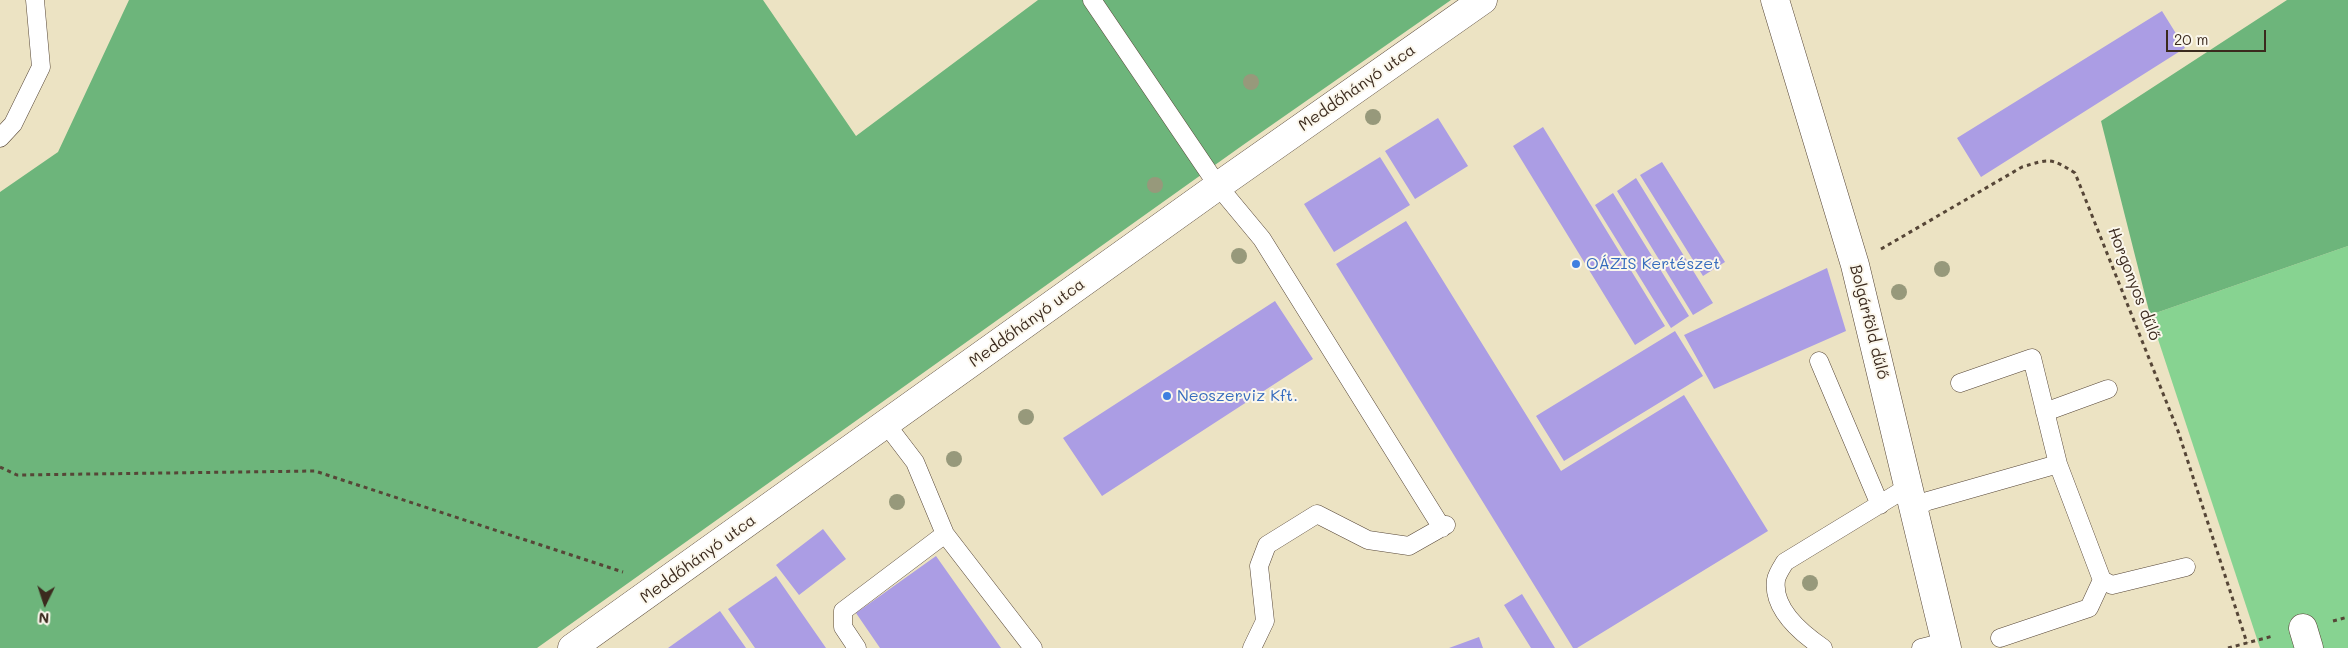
<!DOCTYPE html>
<meta charset="utf-8">
<style>
body{margin:0}
#map{position:relative;width:2348px;height:648px;overflow:hidden;background:#ece3c3;font-family:Mali,sans-serif}
canvas{display:block}
.north{position:absolute;left:20px;top:578px;width:50px;height:50px;-webkit-text-stroke:4px #fbf7ec;paint-order:stroke;rotate:184deg;font-size:14px;font-weight:700;line-height:20px;text-align:center;color:#3b2a1e}
.north::after{content:'';display:block;margin:auto;width:18px;height:22px;background:#3b2a1e;clip-path:polygon(50% 0,100% 100%,50% 72%,0 100%)}
.scale{position:absolute;left:2166px;top:30px;width:100px;height:22px;box-sizing:border-box;border:2px solid #3b2a1e;border-top:0;padding-left:6px;font-size:15px;line-height:18px;white-space:nowrap;color:#3b2a1e;-webkit-text-stroke:4px #fbf7ec;paint-order:stroke}
</style>
<div id="map">
<canvas width="2348" height="648"></canvas>
<div class="north">N</div>
<div class="scale">20 m</div>
</div>
<script>
const context = document.querySelector('canvas').getContext('2d');
context.lineJoin = 'round';
function fillPath(path, color) { context.fillStyle = color; context.fill(path, 'evenodd'); }
function strokePath(path, color, width, dash) { context.strokeStyle = color; context.lineWidth = width; context.lineCap = dash ? 'butt' : 'round'; context.setLineDash(dash || []); context.stroke(path); }
function drawText(font, color, halo, rows, align = 'center') {
  context.font = font + ' Mali,sans-serif'; context.lineWidth = 4; context.setLineDash([]); context.textBaseline = 'middle'; context.strokeStyle = halo; context.fillStyle = color; for (const [text, x, y, turn = 0] of rows) {
    context.save(); context.translate(x, y); context.rotate((+turn || 0) * Math.PI / 180); context.textAlign = isNaN(turn) ? turn : align; if (halo) context.strokeText(text, 0, 0); context.fillText(text, 0, 0); context.restore();
  }
}
fillPath(new Path2D(`
 M2348,246V648H2260L2150,315Z`), '#87d391');
fillPath(new Path2D(`
 M129,0H763L856,136L1038,0H1451L1243,145L537,648H0V192L58,152Z
 M2287,0H2348V246L2150,315L2101,121Z`), '#6db57b');
fillPath(new Path2D(`
 M2162,11L2185,48L1981,177L1957,138Z
 M1438,118L1468,166L1415,199L1385,151Z
 M1543,127L1665,326L1635,345L1513,146Z
 M1380,157L1410,205L1334,252L1304,204Z
 M1662,162L1725,262L1703,276L1640,175Z
 M1636,178L1713,303L1693,315L1617,191Z
 M1613,193L1689,316L1671,328L1595,205Z
 M1406,221L1561,471L1684,395L1768,531L1577,648H1573L1336,264Z
 M1827,268L1846,331L1714,389L1684,335Z
 M1275,301L1313,359L1102,496L1063,438Z
 M1675,331L1703,376L1564,461L1536,416Z
 M823,529L846,559L799,595L776,565Z
 M936,556L1001,648H880L856,613Z
 M776,576L826,648H755L728,609Z
 M1522,594L1555,648H1531L1504,605Z
 M720,611L746,648H668Z
 M1479,637L1483,648H1449Z`), '#ab9de4');
const lane = new Path2D(`
 M1092,0L1218,186L1262,239L1442,528
 M0,138L13,124L41,67L35,0
 M1819,361L1880,505
 M1960,383L2032,358L2058,464L2102,580L2112,585L2186,567
 M2045,412L2108,389
 M886,424L915,462L945,534L1033,648
 M1913,508L1928,501L2058,464
 M2000,638L2089,608L2102,580
 M857,648L843,627V611L945,534
 M1252,648L1265,621L1259,566L1267,545L1317,514L1368,540L1409,546L1446,525
 M1823,648C1801,633 1772,609 1776,580C1777,574 1782,567 1785,562L1908,487
 M1921,648L1945,642`);
const street = new Path2D(`
 M1775,0L1855,265L1947,648
 M2303,628L2309,648
 M572,648L1218,186L1483,0`);
strokePath(lane, '#564637', 19);
strokePath(street, '#564637', 29);
strokePath(new Path2D(`
 M1881,249L2022,167C2049,159 2050,157 2075,173L2178,431L2247,643
 M0,467L17,475L315,471L623,572
 M2333,621L2348,617
 M2228,648L2273,636`), '#564637', 3, [4, 4]);
strokePath(lane, '#fff', 18);
strokePath(street, '#fff', 28);
context.fillStyle = '#97997b';
for (const [x, y] of [
 [1251,82],
 [1373,117],
 [1155,185],
 [1239,256],
 [1942,269],
 [1899,292],
 [1026,417],
 [954,459],
 [897,502],
 [1810,583]
]) { context.beginPath(); context.arc(x, y, 8, 0, 2 * Math.PI); context.fill(); }
for (const [x, y, r, color] of [
 [1576,264,5,"#3f7fe0"],
 [1167,396,5,"#3f7fe0"]
]) { const dot = new Path2D(); dot.arc(x, y, r, 0, 2 * Math.PI); context.fillStyle = color; context.fill(dot); strokePath(dot, '#fbf7ec', 2); }
drawText('16px', '#3b2a1e', '#fbf7ec', [
 ["Meddőhányó utca",1357,88,-35],
 ["Horgonyos dűlő",2134,284,69],
 ["Bolgárföld dűlő",1869,322,76],
 ["Meddőhányó utca",1027,323,-36],
 ["Meddőhányó utca",698,559,-36]
]);
drawText('16px', '#366cbe', '#fbf7ec', [
 ["OÁZIS Kertészet",1586,264],
 ["Neoszerviz Kft.",1177,396]
], 'left');
</script>
